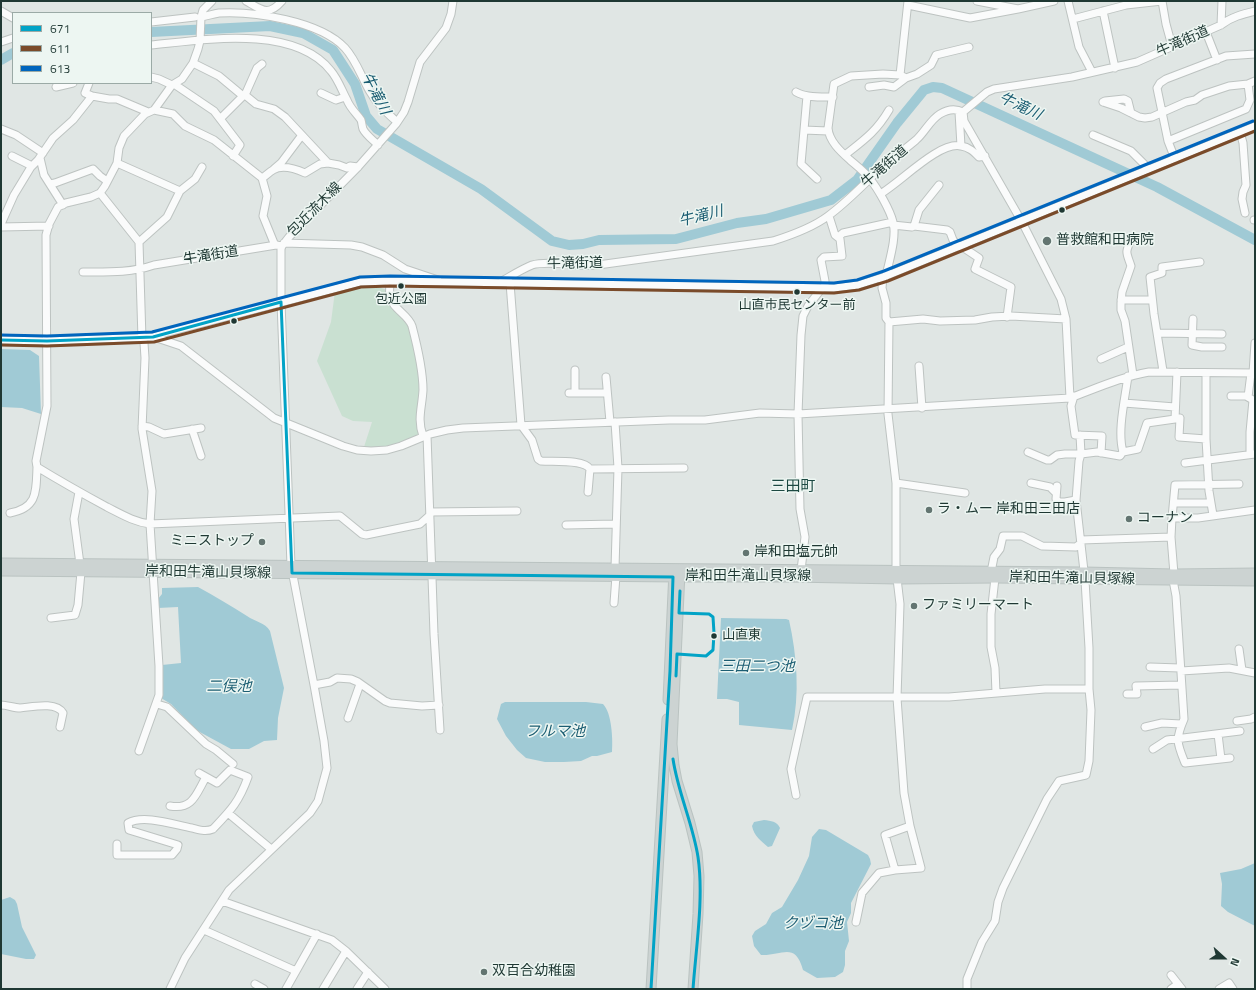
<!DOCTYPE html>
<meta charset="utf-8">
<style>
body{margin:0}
#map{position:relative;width:1256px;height:990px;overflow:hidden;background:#e0e6e4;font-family:"Titillium Web",sans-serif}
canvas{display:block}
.frame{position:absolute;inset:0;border:2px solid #1f3833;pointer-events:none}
.legend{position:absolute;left:12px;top:12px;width:140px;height:72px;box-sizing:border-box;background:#edf6f2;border:1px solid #9baaa6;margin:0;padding:5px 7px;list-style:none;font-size:12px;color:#1f3833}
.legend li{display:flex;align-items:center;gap:8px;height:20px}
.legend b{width:20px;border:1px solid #9baaa6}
.north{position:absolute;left:1204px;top:938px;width:40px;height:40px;-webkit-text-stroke:3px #edf6f2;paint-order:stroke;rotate:111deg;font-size:11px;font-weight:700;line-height:16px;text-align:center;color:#1f3833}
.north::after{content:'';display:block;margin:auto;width:14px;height:18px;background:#1f3833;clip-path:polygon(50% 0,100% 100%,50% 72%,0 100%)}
</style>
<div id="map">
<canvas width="1256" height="990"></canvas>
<div class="frame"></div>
<ul class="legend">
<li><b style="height:5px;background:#02a3c6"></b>671</li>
<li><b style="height:5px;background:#7a4b2a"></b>611</li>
<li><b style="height:5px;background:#0065bd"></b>613</li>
</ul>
<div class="north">N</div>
</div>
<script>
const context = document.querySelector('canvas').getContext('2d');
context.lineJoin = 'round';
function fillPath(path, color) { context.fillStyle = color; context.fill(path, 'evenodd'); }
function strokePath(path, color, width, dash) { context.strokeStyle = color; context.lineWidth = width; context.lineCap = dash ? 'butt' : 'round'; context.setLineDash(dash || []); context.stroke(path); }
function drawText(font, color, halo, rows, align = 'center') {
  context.font = font + ' "Titillium Web","Noto Sans JP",sans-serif'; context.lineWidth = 3; context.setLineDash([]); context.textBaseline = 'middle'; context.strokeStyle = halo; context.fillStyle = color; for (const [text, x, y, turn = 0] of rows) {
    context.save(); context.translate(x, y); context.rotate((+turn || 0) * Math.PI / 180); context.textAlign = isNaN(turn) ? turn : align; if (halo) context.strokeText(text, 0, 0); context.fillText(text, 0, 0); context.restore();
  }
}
fillPath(new Path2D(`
 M373,285L387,290L408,324L413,339L420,383L419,434C398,447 387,447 363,450L372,422L353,421L342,416L317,361L331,322L335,291L358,287Z`), '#c9e0d1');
fillPath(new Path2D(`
 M1,349L30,350L39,356L41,414L22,408L1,407Z
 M198,587C215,596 231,606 247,616C255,622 265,622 270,631L284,688L278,718L277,740L264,741L249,749H231L196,730L171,704L161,698L162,665L181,663L178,607L158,608V599L162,594V588Z
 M721,618L786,619L789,620C797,656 800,694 792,730L739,725V702L727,699H717Z
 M505,702H586L603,704C612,713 613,740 612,752L597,756H592L581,761L564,762H545L526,758L517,750L506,736L497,719L501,704Z
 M764,820C771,821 777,821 780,828L772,846L768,847C761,841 754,836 752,826L754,822Z
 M819,829L826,830L868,855L870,859L871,864L851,903V913L847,922L849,941L845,951V965L843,972L835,977L817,978L803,970C795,941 782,956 761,955L754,946L752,936L755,931L766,924L772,913L782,907L798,880L809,856L812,837Z
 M1255,863V926L1228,912L1221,906L1222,884L1220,873L1241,869Z
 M10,897L15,900L17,904L22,927L36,955L34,959H26L1,954V900Z`), '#a0cad5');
strokePath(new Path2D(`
 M151,32L270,26L303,33L333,50L355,84L366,116L377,129L481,189L552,241L569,245L583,244L599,240L676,239L737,223L766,219L831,200L857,180L897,123L924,90L933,87L942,88L1157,187L1255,240
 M1,60L13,53`), '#a0cad5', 10);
const minor = new Path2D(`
 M212,1L203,10L201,17L200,41L198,49L193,63L182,79L172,85L154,110L145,114L124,136L119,148L117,163L105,186L100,193L91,197L66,203L58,207L49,224L46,235L47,406L36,461L37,467C60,481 83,494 107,507C121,514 134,522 150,524L340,516L362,534L366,535L420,524L430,515
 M246,1C262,10 268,17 282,1
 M977,1L1018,9L1054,1
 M1068,1L1079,47L1092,72
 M1162,1L1166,24L1172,46
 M908,5L970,18L1018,9
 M1,11L13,18
 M1103,11L1115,68
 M201,17C207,16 213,14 219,13C254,11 320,21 345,48C356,60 361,76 369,90C376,103 387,113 397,122
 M1073,19L1126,5L1162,1
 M151,22L195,17
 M1221,25L1222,1
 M1206,32L1217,60
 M1,42L13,38
 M151,45C202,40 294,24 331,71C338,79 342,91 347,100C350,108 356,113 361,120C362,123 362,126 363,129C366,135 373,140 378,145
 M193,63L219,76L243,96L245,95L256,104L274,109L285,117L328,163L339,165L347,168L350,166L358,167
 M900,75L908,1
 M151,77L159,79L172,85
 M89,83L85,93L92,96
 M174,84L214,111L240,145L233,156
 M56,87L73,83
 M869,87L884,85L894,87L906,78
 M796,92C806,98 822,97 833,97
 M321,93L336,100L345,97
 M245,95L257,68L262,64
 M807,96L801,164L817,179
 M1103,102L1121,108L1139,117L1145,118L1152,117L1186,102L1195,100L1202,95L1229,86L1248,84L1255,81
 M1103,102L1105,101L1124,99L1128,101L1131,113
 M154,110L173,114L185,126L214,140L262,178L267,196L263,216L274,243L276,245
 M959,112L961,146
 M963,112L964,121L1022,222L1061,299L1066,319L1070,398
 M220,119L243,96
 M1,129L16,135L43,153
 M804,130L828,131
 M1240,132L1243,143L1246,185L1243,192L1242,199L1245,213
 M1093,135L1131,151L1149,169
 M1168,141L1246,109L1250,100L1248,84
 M845,155C864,140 876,132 889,110
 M12,156L32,166
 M40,158L44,175L63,205
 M1175,159L1168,141L1157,88L1160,83L1166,79L1226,56L1255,54
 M117,163L180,191
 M274,169L281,163L302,135
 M262,178C266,176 269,172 273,170C283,164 296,169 305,173L320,164L328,163
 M50,184L55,183L93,169L100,176L107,181
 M100,193L139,242L142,339L144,343L145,358L142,429L152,491L150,524L159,666V695L139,751
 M880,194C900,183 939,141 961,146C969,147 974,152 979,157L985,156
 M1254,220H1255
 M1,224L14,195L31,167L38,160L53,138L73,120L92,96L109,99H117L148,112
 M893,225L912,227L914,226L919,210L939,185
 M914,226L947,230L950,232L953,240L959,247
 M1,227L49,226
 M838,237L843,233L893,222
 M1131,239C1125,254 1126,251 1131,266L1122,292L1121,303V310L1125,321L1133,375
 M139,242L167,217L180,191L195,179L202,167
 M284,243L351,245L362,247L383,255L405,269L438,280
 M961,246L979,258L975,269L1011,287L1007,317
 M83,272C107,272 131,273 154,265L276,245L282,246
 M886,276C889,261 897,237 893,222C890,210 878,189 870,179C865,172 857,166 850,160C840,151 829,141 828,128L834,84L851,76L883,74L900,75L906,78L917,74L931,65L936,55L969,47
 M390,281C390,286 389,292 390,296C392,309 408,314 412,326C417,345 423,371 423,390C422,408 417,419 423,436
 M502,281C511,276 522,269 532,265C549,260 578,267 598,265L773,241C792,235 812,228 828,216C846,203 862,186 878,171C890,160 903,151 916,140C925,132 930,120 940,114C948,109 955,108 963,112L987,92L994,89L1072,77L1137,62L1221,25C1231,17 1243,14 1255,11
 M510,283L521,425L532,440L538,459L541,461C553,462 584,459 590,469L588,492
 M825,288V281L821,260L824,257L842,256L840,239L835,235L829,216
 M1121,300H1152
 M1193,319L1192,345L1202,347H1222
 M889,322L923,319L940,321L975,320L992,317L1011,316L1066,319
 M1157,333L1222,334
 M154,337L181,346L274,418L343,446L357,450L371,451L387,450L401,446L430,434L447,430L463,428L669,420H705L760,413L798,414L1070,398C1097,388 1121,377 1149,372L1255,373
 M1,340L47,341L153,337L168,332L360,282L390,281L834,288L858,285L886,276L1255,126
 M1101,359L1128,347
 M919,366L922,408
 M575,370V393
 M1163,371L1154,314L1150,277L1162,273V267L1200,262
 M1206,373V439L1209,491L1213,515
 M1253,373L1255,343
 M606,377L610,422
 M569,393H607
 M1074,396L1071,406L1075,435L1102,436L1101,453
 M1231,396H1246L1253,400L1250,432V454
 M1248,397L1251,373
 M1124,403L1175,407
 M1175,419L1180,418L1179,437L1206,439
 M142,426L149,427L164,434L201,428
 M192,429L201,456
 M427,435L434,634L440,730
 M1028,452L1047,460H1050L1057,455L1065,454H1081L1097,452L1120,456L1123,452L1138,449L1147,423L1175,419L1177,372
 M1123,452C1117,431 1125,399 1128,376
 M1185,463L1255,454
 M590,469L684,468
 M896,483L965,493
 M1031,483L1050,487L1056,493
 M1057,486L1056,499L1059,502H1065L1076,500
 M79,492L74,519L80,564
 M1174,503H1211
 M430,512L517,511
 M10,513C38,508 36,491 37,467
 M1172,518L1175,485L1239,484
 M566,525L616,524
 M1081,540L1171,537
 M615,568L618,468L615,422
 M801,570L805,537L800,509L798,414L801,335L803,316L808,306L822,288
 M991,572L994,557L1000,549L1003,536H1022L1042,546L1076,547L1081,543
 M1174,574L1171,537L1172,518H1198L1255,510
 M995,578L991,614V647L995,668L996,693
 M1173,580L1176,596L1184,719C1175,740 1177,743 1185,763L1230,758
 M614,603L616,576
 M51,618L75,615L78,605L81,572
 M1239,649L1242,670
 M1150,667L1180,668
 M1181,671L1229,668L1255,673
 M314,685L330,682L337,678L351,679L358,682L385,701L390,703L422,706L439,705
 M1127,694H1137L1136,686L1181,685
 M157,704L167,707L206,744L216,750L233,764
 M1,705C7,705 14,708 20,708C32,707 56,701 63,713L60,727
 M348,718L360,684
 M1237,721L1251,719L1255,717
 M1145,727L1162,723L1181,724
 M1218,734L1221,759
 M1153,749L1167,740L1240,731
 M796,795L791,769L807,697H949L1045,689H1089
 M170,806C193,810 196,794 206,777
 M228,813L271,849
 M117,844V855H172L177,849L178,845L129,830L128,823C144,814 175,825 192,828C199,830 206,832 213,829C231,810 239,802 248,777L230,770L217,783L199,773
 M895,870L885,835L910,826
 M222,901L332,940L346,951L385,989
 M856,922L862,893L879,873L895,870L921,868L910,826L904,793L897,698L900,604L896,570V483L888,414L889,322L886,318V303L882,288L883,277
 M204,930L296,971
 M1171,975L1182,989
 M255,984L264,989
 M170,989L185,958L229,890L310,813L318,801L327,768L324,741L314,685L291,565L281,302V249L282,246L289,237L358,167L396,124L404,112L408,102L420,62L446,28L451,14L453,1
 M286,989L317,934
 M323,989L346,951
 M357,989L368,972
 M967,989V979L982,942L995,921L998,902L1003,888L1047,799L1059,781L1086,775L1089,761L1091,710L1089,689V648L1085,580L1076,500L1079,461L1081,454L1080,435
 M1171,989L1178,984
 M1219,989L1229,983L1233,989`);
const major = new Path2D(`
 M1,563L1084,572L1174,574L1255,573
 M1,571L680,577H791L898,579L995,578L1255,581
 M680,572L672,744L674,765L677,781L690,823L697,852L699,876L698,914L693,989
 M668,700L674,571
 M651,989L667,719`);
strokePath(minor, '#bdc3c1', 9);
strokePath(major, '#bac3c1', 11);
strokePath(minor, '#fafbfb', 7);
strokePath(major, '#ccd3d2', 9);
strokePath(new Path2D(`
 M281,302L292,573L673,577L670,671L651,989
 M1,340L47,341L153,337L281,302
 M676,676L677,654L706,656L713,650L714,633L713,617L709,614L679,613L680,591
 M673,759C678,793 693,824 698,857C704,898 696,947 693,989`), '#02a3c6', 3);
strokePath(new Path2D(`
 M1,345L47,346L154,342L361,287L390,286L834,293L859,290L888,281L1255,131`), '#7a4b2a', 3);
strokePath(new Path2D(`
 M1,335L47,336L152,332L360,277L390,276L834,283L857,280L884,271L1253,121`), '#0065bd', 3);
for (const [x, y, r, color] of [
 [1062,210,3.5,"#1f3833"],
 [1047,241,5,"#637571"],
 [401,286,3.5,"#1f3833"],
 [797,292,3.5,"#1f3833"],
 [234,321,3.5,"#1f3833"],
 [929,510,4,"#637571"],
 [1129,519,4,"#637571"],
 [262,542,4,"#637571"],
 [746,553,4,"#637571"],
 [914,606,4,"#637571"],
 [714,636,3.5,"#1f3833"],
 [484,972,4,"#637571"]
]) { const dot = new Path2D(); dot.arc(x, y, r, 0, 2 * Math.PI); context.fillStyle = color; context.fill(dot); strokePath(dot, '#edf6f2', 1.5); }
drawText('13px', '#1f3833', '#edf6f2', [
 ["包近公園",401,300],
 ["山直市民センター前",797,306],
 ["山直東",722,636,"left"]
]);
drawText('14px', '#1f3833', '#edf6f2', [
 ["牛滝街道",1183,42,-24],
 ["牛滝街道",885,167,-41],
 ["包近流木線",315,210,-45],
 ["牛滝街道",211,256,-9],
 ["牛滝街道",575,264,-1],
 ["岸和田牛滝山貝塚線",208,573,1],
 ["岸和田牛滝山貝塚線",748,577],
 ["岸和田牛滝山貝塚線",1072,579,1]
]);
drawText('14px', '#1f3833', '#edf6f2', [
 ["普救館和田病院",1056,241],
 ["ラ・ムー 岸和田三田店",937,510],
 ["コーナン",1137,519],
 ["ミニストップ",254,542,"right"],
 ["岸和田塩元帥",754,553],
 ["ファミリーマート",922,606],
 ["双百合幼稚園",492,972]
], 'left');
drawText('italic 15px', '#1b5d72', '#edf6f2', [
 ["牛滝川",375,94,63],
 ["牛滝川",1020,107,25],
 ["牛滝川",701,217,-14],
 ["三田二つ池",757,667],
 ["二俣池",229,687],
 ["フルマ池",555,732],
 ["クヅコ池",813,924]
]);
drawText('15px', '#1c4942', '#edf6f2', [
 ["三田町",793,487]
]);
</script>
